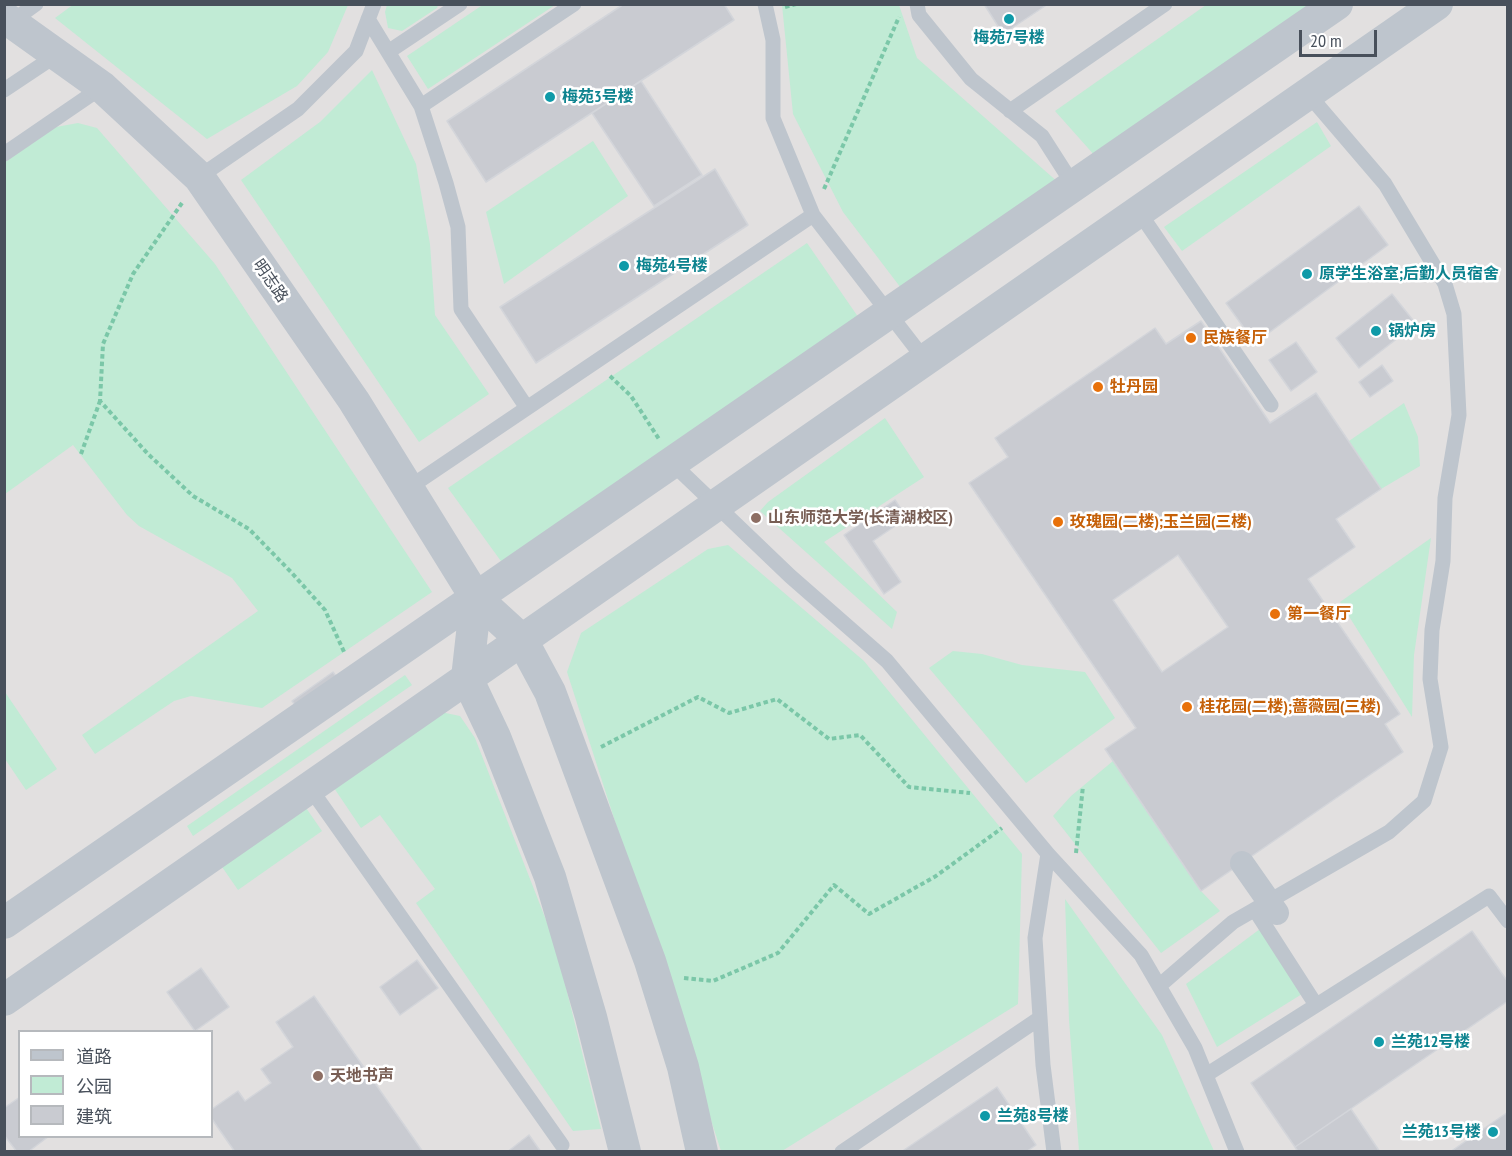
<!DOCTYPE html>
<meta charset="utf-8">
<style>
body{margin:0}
#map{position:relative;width:1512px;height:1156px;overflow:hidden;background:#f1efef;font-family:"PT Sans Narrow","Noto Sans SC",sans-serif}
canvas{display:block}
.frame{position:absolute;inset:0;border:6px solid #48505b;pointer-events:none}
.legend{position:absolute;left:18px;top:1030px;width:195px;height:108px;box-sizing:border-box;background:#fff;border:2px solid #b6b9bd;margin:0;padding:8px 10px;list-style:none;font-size:18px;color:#48505b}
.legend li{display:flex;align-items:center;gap:12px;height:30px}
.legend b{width:30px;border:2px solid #b6b9bd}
.scale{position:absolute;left:1299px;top:30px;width:78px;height:27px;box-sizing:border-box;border:3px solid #48505b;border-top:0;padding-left:8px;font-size:18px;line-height:21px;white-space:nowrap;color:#48505b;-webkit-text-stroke:4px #fff;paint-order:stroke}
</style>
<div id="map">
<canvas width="1512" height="1156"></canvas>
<div class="frame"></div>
<ul class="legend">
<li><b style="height:8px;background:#bec5cd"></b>道路</li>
<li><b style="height:16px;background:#c1ebd5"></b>公园</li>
<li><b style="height:16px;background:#c9cbd1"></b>建筑</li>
</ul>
<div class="scale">20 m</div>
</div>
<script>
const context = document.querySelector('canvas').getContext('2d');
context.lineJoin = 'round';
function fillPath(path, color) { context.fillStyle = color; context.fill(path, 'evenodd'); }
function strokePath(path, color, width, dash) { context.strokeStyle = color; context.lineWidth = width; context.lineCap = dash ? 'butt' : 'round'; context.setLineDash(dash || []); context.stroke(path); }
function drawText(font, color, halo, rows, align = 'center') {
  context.font = font + ' "PT Sans Narrow","Noto Sans SC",sans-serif'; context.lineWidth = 5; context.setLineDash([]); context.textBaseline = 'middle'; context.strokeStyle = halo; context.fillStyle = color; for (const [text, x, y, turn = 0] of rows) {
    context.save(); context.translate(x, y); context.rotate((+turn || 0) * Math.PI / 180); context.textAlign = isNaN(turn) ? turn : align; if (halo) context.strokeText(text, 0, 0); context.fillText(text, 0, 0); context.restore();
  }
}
fillPath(new Path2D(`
 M5,5H1507V1151L5,1152ZM20,1032H212V1136H20Z`), '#e2e0e0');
fillPath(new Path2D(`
 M74,4H348V5L328,52L297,86L207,139L55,18Z
 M484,4L555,5L428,89L407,56Z
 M387,5V4L438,5L437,8L402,31L388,28L385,12Z
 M782,5H899L917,58L1060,184L904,292L843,212L793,114Z
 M1206,5H1320L1096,157L1055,111Z
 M372,70L416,164L430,244L435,315L489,394L419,442L241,180L320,122Z
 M1317,122L1331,146L1182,251L1164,227Z
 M78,123L97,128L215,264L432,592L262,708L191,696L174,701L95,754L82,735L258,611L232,578L139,526L127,515L73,445L5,494V162L56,127Z
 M593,141L628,196L504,284L486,212Z
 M807,243L863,324L511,575L448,488Z
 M1404,403L1418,437L1420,466L1381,489L1349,441Z
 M885,418L924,477L824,542L897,612L892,629L760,511L768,502Z
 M1431,538L1414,655L1412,717L1340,602Z
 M728,545L864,661L1022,854L1018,1004L782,1151H721L567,672L581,633L708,549Z
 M953,651L982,654L1022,665L1085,672L1115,718L1026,783L929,668Z
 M405,675L412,685L193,836L187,826Z
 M5,692L57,769L26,790L5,759Z
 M436,711L460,716L475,738L555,943L601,1129L573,1131L416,903L435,889L380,815L361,828L332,785Z
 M1113,761L1201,891L1220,911L1161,953L1053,816L1071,796Z
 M304,805L322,831L238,890L220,864Z
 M1065,899L1162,1035L1214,1151H1079L1069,1020Z
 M1260,929L1302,994L1217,1047L1186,984Z`), '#c1ebd5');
const building = new Path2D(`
 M624,4H724L734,20L486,182L447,121Z
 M984,4H1048L1003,34Z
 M641,81L702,175L654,206L592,113Z
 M715,169L748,225L536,363L500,307Z
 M1359,206L1388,245L1255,343L1226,303Z
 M1392,294L1416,324L1359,368L1336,338Z
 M1201,321L1270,423L1316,393L1381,489L1336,519L1355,547L1308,579L1400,714L1385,724L1403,752L1201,891L1105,749L1136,728L969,483L1008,457L995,438L1155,328L1166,344ZM1178,555L1228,627L1162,672L1113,600Z
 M1296,342L1317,372L1291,391L1269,360Z
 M1382,365L1393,381L1370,397L1359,382Z
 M895,500L907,518L873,541L901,582L884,594L844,535Z
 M333,672L340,682L300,711L292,701Z
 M1472,931L1508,982V1001L1295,1147L1251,1083Z
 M417,960L438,988L400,1015L380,987Z
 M201,968L229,1007L195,1031L167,992Z
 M314,996L423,1152H235L212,1119V1109L238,1091L245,1101L271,1083L261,1069L293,1047L276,1022Z
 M997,1087L1036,1145L1026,1152H901Z
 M20,1097V1136H49L28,1152H17L4,1135V1108Z
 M1351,1109L1380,1152H1298L1295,1147Z
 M1508,1112V1152H1450Z
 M529,1135L541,1152H507L511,1149Z`);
fillPath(building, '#c9cbd1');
strokePath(building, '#d3d5da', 1.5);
strokePath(new Path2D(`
 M785,7L796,4
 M824,189L899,17
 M182,203L133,274L103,344L100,401L148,454L193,496L249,529L291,572L325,610L345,654
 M610,376L631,396L659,439
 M81,454L100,401
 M601,747L698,697L729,713L777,699L829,739L860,735L909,787L970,793
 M1076,853L1083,786
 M684,978L713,981L778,953L834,885L869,914L936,876L1002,828`), '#7bc7a8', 4, [4.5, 3]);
strokePath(new Path2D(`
 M765,4L773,40V118L813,215L925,360
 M917,4L919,15L971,79L1042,136L1074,186
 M368,19L421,106L446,183L458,227L461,309L527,408
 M11,22L36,4
 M388,52L460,4
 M4,90L58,54
 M421,106L574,4
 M1010,111L1165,4
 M4,154L102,87
 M199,177L298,109L356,51L374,4
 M1139,212L1271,405
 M672,463L790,576L887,661L1048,854L1141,955L1195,1048L1237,1152
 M407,489L813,215
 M310,788L562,1145
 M1048,854L1035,938L1043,1065L1054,1152
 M1255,910L1316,1005
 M1159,986L1233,922L1389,832L1424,801L1441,747L1430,679L1432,630L1443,561L1445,498L1459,415L1454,314L1445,284L1385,184L1308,94
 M1206,1075L1489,896L1508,921
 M842,1152L1040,1018`), '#bec5cd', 15);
strokePath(new Path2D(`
 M1242,863L1277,913`), '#bec5cd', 24);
strokePath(new Path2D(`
 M4,17L102,87L199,177L354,401L476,598L522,640L550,692L650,961L683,1067L702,1152
 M476,598L467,678L495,737L550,877L591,1017L625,1152
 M4,923L1337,4
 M4,1000L1437,4`), '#bec5cd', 32);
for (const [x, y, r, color] of [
 [1009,19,6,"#0f9aa8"],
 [550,97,6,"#0f9aa8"],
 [624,266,6,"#0f9aa8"],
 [1307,274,6,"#0f9aa8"],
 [1376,331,6,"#0f9aa8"],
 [1191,338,6,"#e8710a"],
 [1098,387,6,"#e8710a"],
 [756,518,6,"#8d6e63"],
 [1058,522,6,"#e8710a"],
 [1275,614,6,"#e8710a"],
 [1187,707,6,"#e8710a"],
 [1379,1042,6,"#0f9aa8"],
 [318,1076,6,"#8d6e63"],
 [985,1116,6,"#0f9aa8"],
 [1493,1132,6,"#0f9aa8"]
]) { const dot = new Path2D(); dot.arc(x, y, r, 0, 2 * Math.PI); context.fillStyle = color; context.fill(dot); strokePath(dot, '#fff', 2); }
drawText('bold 16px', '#0d838f', '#fff', [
 ["梅苑7号楼",1009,38,"center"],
 ["梅苑3号楼",562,97],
 ["梅苑4号楼",636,266],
 ["原学生浴室;后勤人员宿舍",1319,274],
 ["锅炉房",1388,331],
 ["兰苑12号楼",1391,1042],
 ["兰苑8号楼",997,1116],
 ["兰苑13号楼",1481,1132,"right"]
], 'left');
drawText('16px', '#48505b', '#fff', [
 ["明志路",270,281,55]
]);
drawText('bold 16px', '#c56008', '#fff', [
 ["民族餐厅",1203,338],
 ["牡丹园",1110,387],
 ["玫瑰园(二楼);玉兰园(三楼)",1070,522],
 ["第一餐厅",1287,614],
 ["桂花园(二楼);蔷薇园(三楼)",1199,707]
], 'left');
drawText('bold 16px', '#785e54', '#fff', [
 ["山东师范大学(长清湖校区)",768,518],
 ["天地书声",330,1076]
], 'left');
</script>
